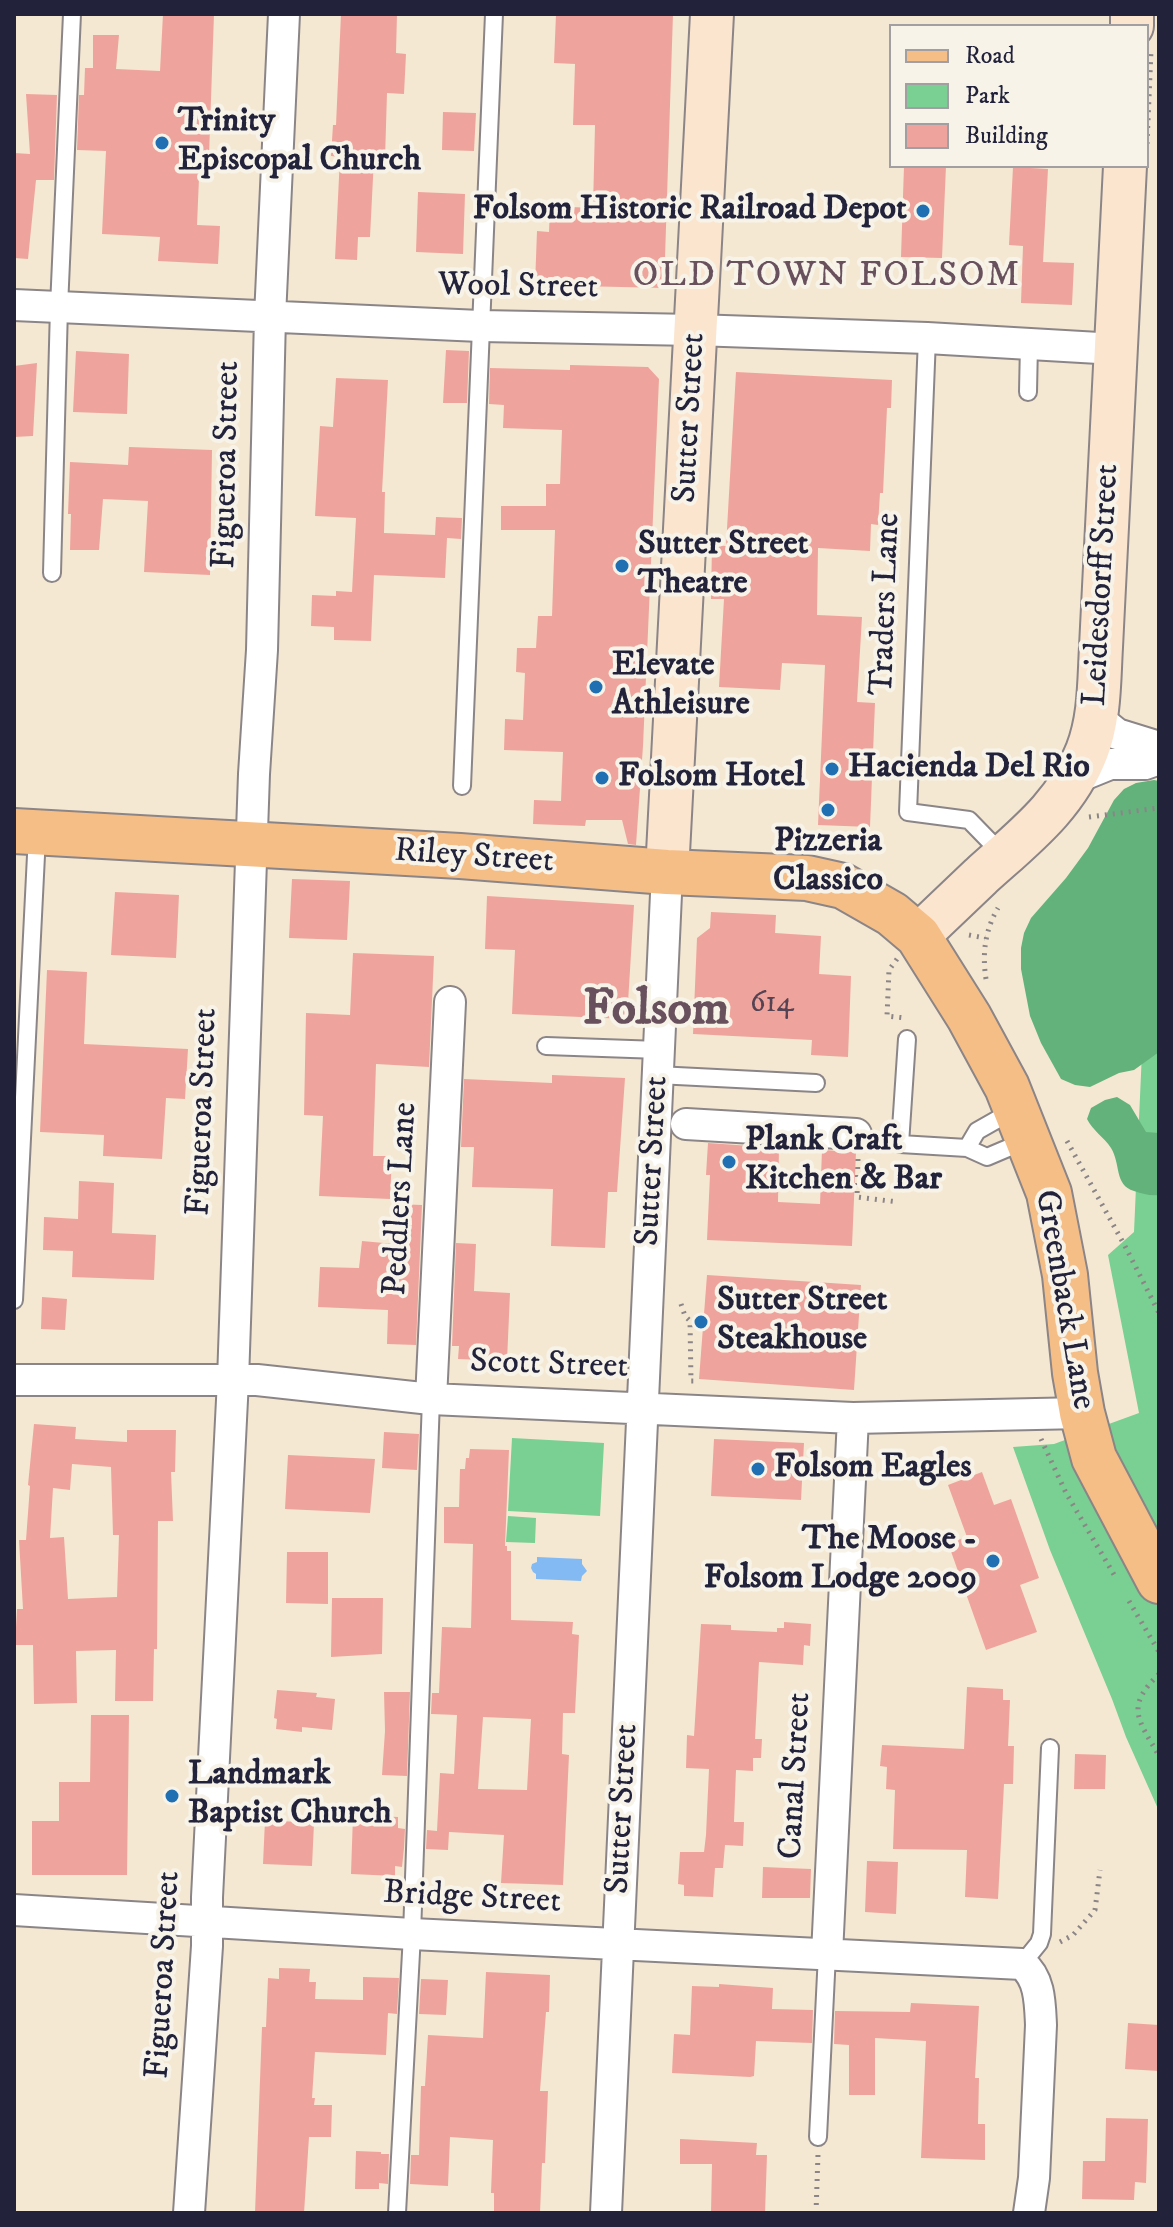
<!DOCTYPE html>
<style>
body{margin:0}
#map{position:relative;width:1173px;height:2227px;overflow:hidden;background:#f4e8d3;font-family:"IM FELL DW Pica",serif}
canvas{display:block}
.frame{position:absolute;inset:0;border:16px solid #22223b;pointer-events:none}
.legend{position:absolute;left:889px;top:24px;width:260px;height:144px;box-sizing:border-box;background:#f7f3e8;border:2px solid #a29fa3;margin:0;padding:10px 14px;list-style:none;font-size:24px;color:#22223b}
.legend li{display:flex;align-items:center;gap:16px;height:40px}
.legend b{width:40px;border:2px solid #a29fa3}
</style>
<div id="map">
<canvas width="1173" height="2227"></canvas>
<div class="frame"></div>
<ul class="legend">
<li><b style="height:10px;background:#f6be87"></b>Road</li>
<li><b style="height:22px;background:#7acf92"></b>Park</li>
<li><b style="height:22px;background:#eea49c"></b>Building</li>
</ul>
</div>
<script>
const context = document.querySelector('canvas').getContext('2d');
context.lineJoin = 'round';
function fillPath(path, color) { context.fillStyle = color; context.fill(path, 'evenodd'); }
function strokePath(path, color, width, dash) { context.strokeStyle = color; context.lineWidth = width; context.lineCap = dash ? 'butt' : 'round'; context.setLineDash(dash || []); context.stroke(path); }
function drawText(font, color, halo, rows, align = 'center') {
  context.font = font + ' "IM FELL DW Pica",serif'; context.lineWidth = 8; context.setLineDash([]); context.textBaseline = 'middle'; context.strokeStyle = halo; context.fillStyle = color; for (const [text, x, y, turn = 0] of rows) {
    context.save(); context.translate(x, y); context.rotate((+turn || 0) * Math.PI / 180); context.textAlign = isNaN(turn) ? turn : align; if (halo) context.strokeText(text, 0, 0); context.fillText(text, 0, 0); context.restore();
  }
}
fillPath(new Path2D(`
 M1149,894H1159V1811L1126,1737L1112,1699L1050,1550L1013,1447L1054,1444L1139,1413L1108,1255L1134,1232Z
 M512,1438L604,1443L600,1516L508,1511Z
 M508,1516L536,1518L535,1543L506,1542Z`), '#7acf92');
fillPath(new Path2D(`
 M1154,780L1159,781V1052L1134,1070L1119,1073L1090,1087L1075,1085L1061,1079L1041,1043L1030,1016L1021,969V948L1024,933L1031,918L1066,878L1088,848L1114,800L1124,789L1136,783Z
 M1117,1097L1130,1105L1146,1132L1159,1133V1195C1150,1196 1143,1194 1134,1191C1114,1185 1121,1164 1111,1148C1104,1137 1093,1131 1087,1119L1091,1108L1105,1100Z`), '#63b27c');
fillPath(new Path2D(`
 M537,1557L582,1559V1564L587,1571L582,1576L581,1581L536,1579V1574L533,1572L531,1568L532,1564L537,1562Z`), '#84baf3');
fillPath(new Path2D(`
 M163,14H214L209,156L200,155L197,225L220,226L218,264L158,261L160,237L102,234L106,151L77,150L79,95H84L85,68H93V35H119L116,69L160,71Z
 M341,14H397L396,53L406,54L404,94L387,93L385,159L374,158L370,237H358L357,260L335,259L340,157L331,156L333,125H336Z
 M556,14H673L664,288L535,285L537,231L549,232L550,206L593,208L595,125H573L575,64L554,63Z
 M26,94L57,95L54,180H36L28,259L14,258V153L30,154Z
 M443,112L476,113L474,151L442,150Z
 M904,166H946L942,258L901,257Z
 M1013,167L1048,169L1043,262L1074,263L1072,305L1021,303L1023,246L1009,245Z
 M418,192L465,194L463,254L416,252Z
 M446,350L469,351L467,403H443Z
 M76,351L129,354L127,414L73,412Z
 M37,363L33,436L14,437V366Z
 M570,365L648,367L659,379L643,746L636,845L628,844L622,820H586L585,826L533,824L534,800L561,801L563,752L504,750L505,719L523,720L525,673L516,672L517,648H536L538,616H552L555,530H501V506H546V484H560L562,430L503,428L504,405L489,404L490,368L570,370Z
 M736,372L892,380L891,408H887L883,493H880L878,525L871,524L870,551L818,548L817,615L862,617L857,702L875,703L870,827L818,825L825,665L782,663L780,690L719,687L724,599H711L712,545L726,546Z
 M336,378L388,380L382,492H385L384,533L435,535L436,517L462,518L461,539L447,538L445,578L374,575L371,641L334,640V627L311,626L312,595L336,596V591L352,592L356,518L315,516L320,426L333,427Z
 M129,447L212,450L210,575L144,572L148,501L103,499L99,550H70L71,514H68L70,462L128,465Z
 M292,879L350,881L347,940L289,938Z
 M115,892L179,895L176,958L111,955Z
 M487,896L634,905L627,1019L512,1014L515,950L485,949Z
 M711,912L776,915L775,933L821,936L819,974L851,976L848,1057L811,1055L812,1040L693,1034L697,938L710,928Z
 M353,953L434,956L429,1067L376,1064L373,1156H392L390,1199L319,1196L323,1116L304,1115L306,1013L350,1015Z
 M47,970L87,972L84,1044L188,1049L185,1099L166,1098L162,1159L103,1156L104,1135L40,1132Z
 M552,1075L625,1078L617,1192H608L605,1248L551,1246L553,1189L472,1187L474,1147H461L464,1079L552,1083Z
 M708,1143L779,1148L778,1202L820,1204L822,1150L856,1152L852,1246L707,1240L710,1175H706Z
 M79,1181L114,1183L112,1233L156,1235L154,1280L72,1277L73,1251L43,1250L44,1217L78,1219Z
 M397,1204L422,1205L416,1345L387,1344L388,1310L318,1307L320,1267L359,1268L362,1241L395,1244Z
 M456,1243L476,1244L474,1291L510,1293L507,1361L458,1359L459,1346H452Z
 M707,1275L861,1285L854,1390L699,1379Z
 M42,1297L67,1299L65,1330L41,1329Z
 M34,1424L76,1427L75,1439L127,1442V1430H176L175,1472H171L173,1521H158L157,1649H154L153,1701H115L116,1650L76,1651L77,1703L34,1704L33,1645H15L17,1609H23L19,1540H26L30,1486L28,1485ZM72,1464L111,1467L113,1535H119L117,1597L68,1599L64,1537L50,1538L53,1488L70,1490Z
 M384,1432L419,1434L417,1470L382,1468Z
 M714,1439L804,1443L801,1500L711,1496Z
 M470,1449L509,1450L505,1546H507V1551H511V1620L573,1622L572,1634L579,1635L575,1713H563L562,1754L569,1755L563,1885L501,1883L504,1835L449,1832L448,1850L426,1849L427,1830L437,1831L440,1773L454,1774L457,1715L431,1714L432,1693H439L442,1627L471,1628L473,1544L444,1543V1507H459L460,1469H465L466,1458H469ZM483,1717L531,1719L527,1790L478,1789Z
 M288,1455L375,1459L370,1513L285,1509Z
 M982,1472L994,1505L1011,1499L1039,1578L1020,1585L1037,1632L986,1650L948,1543L967,1537L948,1485Z
 M287,1552H328V1604L286,1603Z
 M332,1598H383L382,1654L331,1657Z
 M784,1622L811,1624L810,1646L804,1645L803,1665L759,1662L755,1739H762L761,1758H753V1771L736,1770L734,1822H744L743,1846L725,1845L723,1868H715L713,1897L684,1896V1885L678,1884L680,1852H704L706,1835L709,1769L686,1768L687,1735L694,1736L701,1624L731,1625V1630L777,1632V1628H784Z
 M967,1687L1003,1689V1700H1010L1008,1746H1014L1013,1784H1004L998,1899L965,1897L967,1850L893,1849L895,1790L886,1789L887,1767L880,1766L882,1745L964,1749Z
 M277,1690L317,1693L316,1697L335,1699L332,1730L302,1727V1732L276,1729L277,1719L274,1718Z
 M384,1692H410L407,1776L382,1775L385,1731Z
 M91,1715H129L127,1875H32V1821H59V1782H90Z
 M1075,1754L1106,1755L1105,1789H1074Z
 M353,1815L398,1817V1828L405,1829L404,1848L402,1867L395,1866V1876L351,1874Z
 M265,1820L314,1823L312,1866L263,1864Z
 M867,1861L898,1862L896,1914L865,1912Z
 M763,1867L811,1869L810,1898H762Z
 M279,1968L310,1969L309,1982H316L315,1999L363,2000V1977L399,1978L397,2014L388,2013L386,2055L315,2052L312,2098H315L314,2105H332L331,2137H309L304,2213H255L262,2027H266L268,1978L279,1979Z
 M486,1972L550,1975L549,2012H546L540,2091H548L545,2163H542L540,2213H494V2193H491L493,2140L450,2137L448,2186L410,2184L411,2155H419L421,2086H425L428,2035L483,2038Z
 M421,1979L448,1980L446,2015L419,2014Z
 M719,1984L773,1988L772,2009L813,2010L812,2043L756,2041L754,2076L750,2077L672,2073L674,2034L690,2035L692,1986L719,1987Z
 M911,2003L979,2006L975,2078H979L978,2124H985V2160L921,2158L926,2041L875,2038V2095H849V2045L834,2044L835,2011L910,2012Z
 M1128,2023L1159,2025V2071L1125,2069Z
 M1106,2118L1148,2119L1146,2183L1135,2182L1134,2200L1082,2199L1083,2161H1105Z
 M680,2139L757,2143L756,2155H767L765,2213H711L712,2164H680Z
 M356,2151L381,2152V2154H389L388,2184L379,2183V2189H355Z`), '#eea49c');
const lane = new Path2D(`
 M927,338L908,812L969,820L1004,856
 M1028,392L1029,344
 M52,573L59,307L72,14
 M462,786L494,14
 M907,1039L900,1144L967,1148L987,1157L1027,1140
 M546,1046L659,1050
 M657,1075L816,1083
 M967,1148L977,1131L1014,1110
 M14,1300L37,835
 M1022,1964L1039,1943L1042,1934L1050,1748
 M818,2137L827,1954
 M397,2213L412,1934L431,1399`);
const street = new Path2D(`
 M14,305L480,326L695,330L927,338L1116,349
 M1097,718L1117,734L1159,747
 M1073,779L1110,764H1145L1159,759
 M686,1124L856,1134
 M14,1380H257L431,1399L853,1418L1082,1413
 M431,1399L450,1002
 M14,1910L412,1934L1022,1964C1040,1978 1040,2003 1041,2025L1034,2178L1029,2213
 M827,1954L853,1418
 M189,2213L207,1946V1897L233,1380L254,774L262,650L270,317L284,14
 M606,2213L667,872`);
const secondary = new Path2D(`
 M1132,26V14
 M667,872L712,14
 M918,936C939,916 960,896 981,876C1023,838 1066,806 1087,751C1100,718 1099,681 1101,647L1125,166`);
const primary = new Path2D(`
 M14,831L460,856L667,872L807,878L843,886L892,914L918,936L969,1017L1007,1087L1049,1193L1065,1275L1075,1373L1082,1413L1094,1458L1159,1581`);
strokePath(lane, '#8b8587', 20);
strokePath(street, '#8b8587', 34);
strokePath(secondary, '#8b8587', 46);
strokePath(primary, '#8b8587', 48);
strokePath(new Path2D(`
 M1147,144L1151,51
 M1089,817L1159,808
 M969,935L985,938
 M897,959L889,970L887,1016L905,1018
 M986,979C982,954 985,930 998,908
 M1067,1141L1126,1248L1159,1313
 M858,1159L857,1197L898,1202
 M681,1304L685,1316L690,1321L691,1381H695
 M1041,1439L1066,1493L1116,1578
 M1129,1601L1159,1652
 M1159,1674C1124,1708 1139,1720 1159,1756
 M1060,1942L1073,1935L1095,1910L1100,1870
 M816,2213L818,2154`), '#8b8587', 5, [2, 6]);
strokePath(lane, '#fff', 16);
strokePath(street, '#fff', 30);
strokePath(secondary, '#fbe5cf', 42);
strokePath(primary, '#f6be87', 44);
for (const [x, y, r, color] of [
 [162,143,8,"#1f6fb2"],
 [923,211,8,"#1f6fb2"],
 [622,566,8,"#1f6fb2"],
 [596,687,8,"#1f6fb2"],
 [832,769,8,"#1f6fb2"],
 [602,778,8,"#1f6fb2"],
 [828,810,8,"#1f6fb2"],
 [729,1162,8,"#1f6fb2"],
 [701,1322,8,"#1f6fb2"],
 [758,1469,8,"#1f6fb2"],
 [993,1561,8,"#1f6fb2"],
 [172,1796,8,"#1f6fb2"]
]) { const dot = new Path2D(); dot.arc(x, y, r, 0, 2 * Math.PI); context.fillStyle = color; context.fill(dot); strokePath(dot, '#f7f3e8', 3); }
drawText('30px', '#554253', null, [
 ["614",772,1005]
]);
drawText('bold 34px', '#22223b', '#f7f3e8', [
 ["Trinity",178,123],
 ["Episcopal Church",178,162],
 ["Folsom Historic Railroad Depot",907,211,"right"],
 ["Sutter Street",638,546],
 ["Theatre",638,585],
 ["Elevate",612,667],
 ["Athleisure",612,706],
 ["Hacienda Del Rio",848,769],
 ["Folsom Hotel",618,778],
 ["Pizzeria",828,843,"center"],
 ["Classico",828,882,"center"],
 ["Plank Craft",745,1142],
 ["Kitchen & Bar",745,1181],
 ["Sutter Street",717,1302],
 ["Steakhouse",717,1341],
 ["Folsom Eagles",774,1469],
 ["The Moose -",977,1541,"right"],
 ["Folsom Lodge 2009",977,1580,"right"],
 ["Landmark",188,1776],
 ["Baptist Church",188,1815]
], 'left');
drawText('34px', '#22223b', '#f7f3e8', [
 ["Wool Street",518,288,1],
 ["Sutter Street",691,418,-87],
 ["Figueroa Street",228,465,-89],
 ["Leidesdorff Street",1103,585,-87],
 ["Traders Lane",887,604,-88],
 ["Riley Street",474,858,4],
 ["Figueroa Street",204,1112,-88],
 ["Sutter Street",654,1161,-87],
 ["Peddlers Lane",402,1199,-87],
 ["Greenback Lane",1063,1300,80],
 ["Scott Street",549,1366,2],
 ["Canal Street",797,1776,-87],
 ["Sutter Street",624,1809,-87],
 ["Bridge Street",472,1899,3],
 ["Figueroa Street",165,1975,-87]
]);
context.letterSpacing = '2px';
drawText('36px', '#69505d', '#f7f3e8', [
 ["OLD TOWN FOLSOM",827,278]
]);
context.letterSpacing = '0px';
drawText('bold 50px', '#69505d', '#f7f3e8', [
 ["Folsom",656,1013]
]);
</script>
